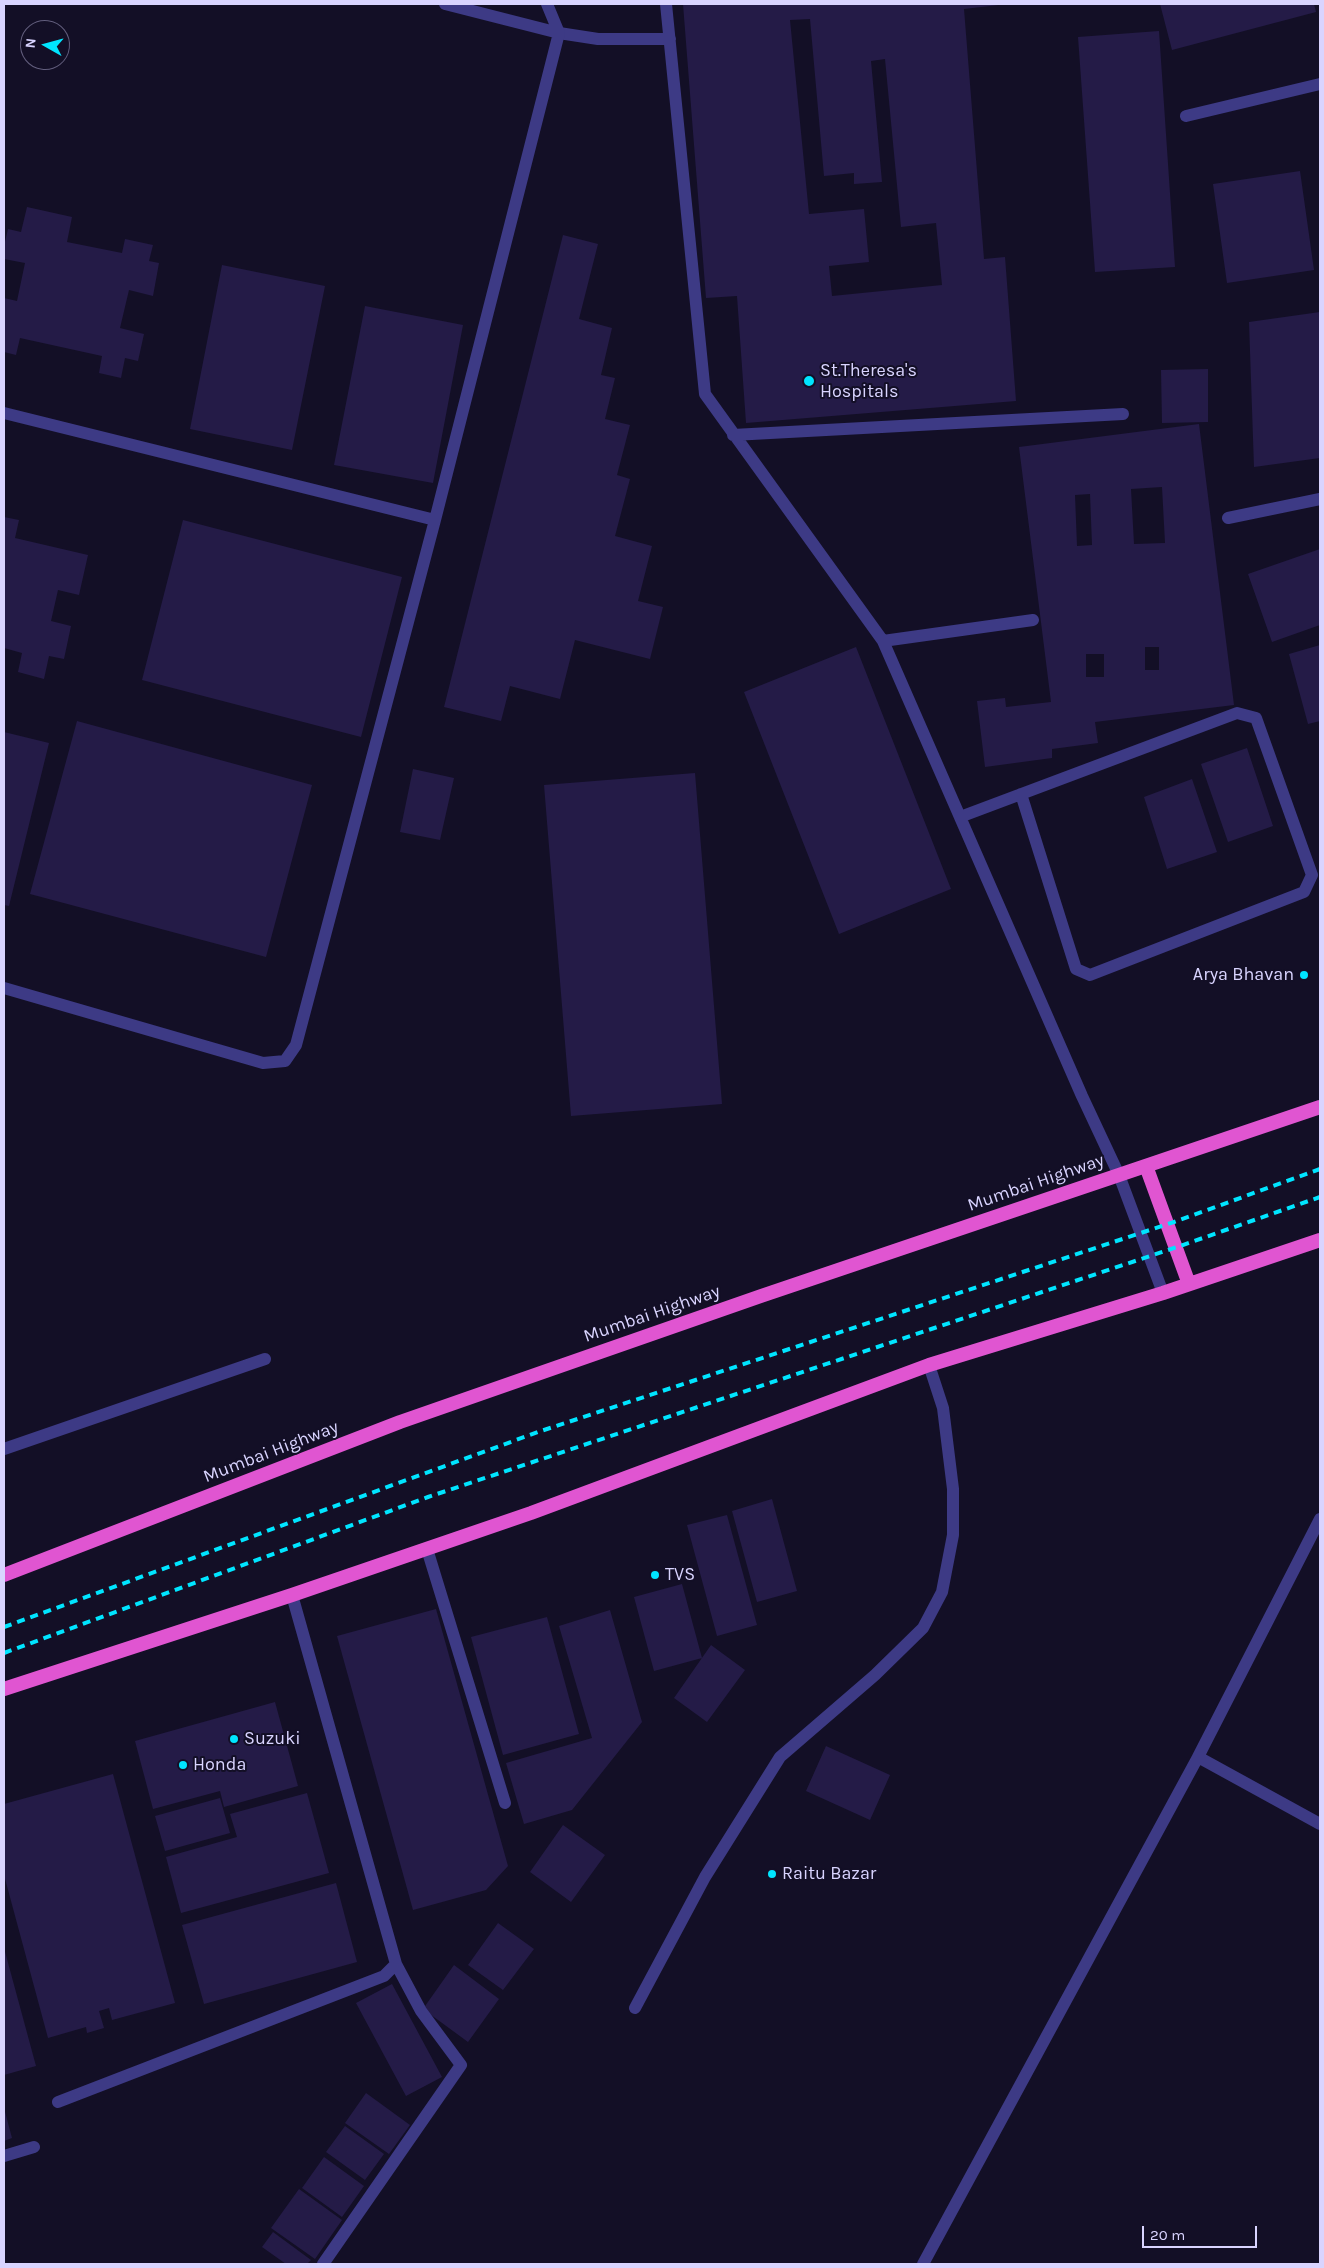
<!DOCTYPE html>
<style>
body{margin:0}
#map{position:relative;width:1324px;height:2268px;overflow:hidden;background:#130f26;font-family:Karla,sans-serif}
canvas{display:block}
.frame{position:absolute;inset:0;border:5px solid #d9d4ff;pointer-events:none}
.north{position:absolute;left:20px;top:20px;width:50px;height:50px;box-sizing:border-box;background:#130f26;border:1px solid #625e7d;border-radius:50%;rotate:277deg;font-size:14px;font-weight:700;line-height:20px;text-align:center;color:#d9d4ff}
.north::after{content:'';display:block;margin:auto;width:18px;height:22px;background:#00e5ff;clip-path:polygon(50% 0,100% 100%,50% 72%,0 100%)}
.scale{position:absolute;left:1142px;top:2226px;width:115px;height:22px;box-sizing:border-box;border:2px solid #d9d4ff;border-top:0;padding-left:6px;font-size:15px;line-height:18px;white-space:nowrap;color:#d9d4ff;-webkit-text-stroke:4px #130f26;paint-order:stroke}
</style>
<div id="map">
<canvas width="1324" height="2268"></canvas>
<div class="frame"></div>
<div class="north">N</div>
<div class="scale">20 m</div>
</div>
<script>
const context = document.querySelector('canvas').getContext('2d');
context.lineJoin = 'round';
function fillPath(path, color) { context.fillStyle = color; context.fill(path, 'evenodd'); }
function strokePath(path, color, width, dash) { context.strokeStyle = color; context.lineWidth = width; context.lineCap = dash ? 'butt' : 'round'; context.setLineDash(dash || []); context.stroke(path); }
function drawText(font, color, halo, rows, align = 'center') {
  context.font = font + ' Karla,sans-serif'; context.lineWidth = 4; context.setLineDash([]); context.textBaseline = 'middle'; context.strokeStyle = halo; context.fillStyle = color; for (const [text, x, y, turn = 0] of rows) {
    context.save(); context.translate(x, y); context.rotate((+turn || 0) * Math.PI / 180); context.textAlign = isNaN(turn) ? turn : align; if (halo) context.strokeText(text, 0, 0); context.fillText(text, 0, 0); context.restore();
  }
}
fillPath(new Path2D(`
 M683,4H1007L964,9L984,259L1005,257L1016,401L746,423L737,296L706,298ZM810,19L824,176L854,173V184L882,182L871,61L885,59L901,227L936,223L942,285L832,296L829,266L869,262L864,209L809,214L790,20Z
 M1160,4H1314L1316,12L1172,50Z
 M1159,31L1175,267L1095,272L1078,37Z
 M1300,171L1314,270L1227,283L1213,184Z
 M27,207L72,217L67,242L122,253L125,239L153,245L149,261L159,263L153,296L129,290L120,328L144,334L138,361L125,358L121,378L99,373L102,356L20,338L16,355L4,352V298L17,301L25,263L4,259V246L8,229L21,232Z
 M563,235L598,244L579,319L612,328L601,375L615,378L605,419L630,425L617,475L630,479L615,536L652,546L638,601L663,607L650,659L575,640L560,699L510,686L501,721L444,707Z
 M222,265L325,286L292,450L190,429Z
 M365,306L463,325L433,483L334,465Z
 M1320,312V458L1254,467L1249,322Z
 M1208,369V422L1162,423L1161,370Z
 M1199,424L1234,705L1095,722L1098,743L1052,749V758L985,767L977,701L1005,698L1006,707L1051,702L1019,447ZM1162,487L1165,543L1134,544L1131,489ZM1090,494L1092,545L1077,546L1075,495ZM1145,647H1159V670H1145ZM1086,654H1104V677H1086Z
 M4,517L19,520L15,538L88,555L79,595L58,590L51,621L71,626L64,659L49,656L44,679L18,672L22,653L4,648Z
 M183,520L402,577L361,737L142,680Z
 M1320,549V625L1272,642L1248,574Z
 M1320,645V721L1308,724L1289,654Z
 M856,647L951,889L839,934L744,692Z
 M77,721L312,785L266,957L30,894Z
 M4,732L49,743L9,906L4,905Z
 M1247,748L1273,826L1228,842L1201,764Z
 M413,769L454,778L440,840L400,832Z
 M695,773L722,1104L571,1116L544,785Z
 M1192,779L1217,852L1167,869L1144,797Z
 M772,1499L797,1591L757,1602L732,1511Z
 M727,1515L757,1625L717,1636L687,1525Z
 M682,1584L702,1658L654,1671L634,1597Z
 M436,1609L508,1866L486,1890L413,1910L337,1636Z
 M610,1610L642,1722L572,1810L524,1824L506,1763L592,1738L559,1626Z
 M547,1617L579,1734L503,1755L471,1637Z
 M711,1645L745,1670L707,1722L674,1698Z
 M275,1702L298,1786L224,1807L220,1791L153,1809L135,1741Z
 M826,1746L890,1775L870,1820L806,1791Z
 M113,1774L175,2003L112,2020L109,2008L99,2011L104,2028L87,2033L86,2027L48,2038L4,1875V1804Z
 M307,1793L329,1873L181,1913L166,1857L237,1837L230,1814Z
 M220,1798L230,1833L165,1851L155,1816Z
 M563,1825L605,1855L571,1902L530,1872Z
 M336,1883L357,1962L204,2004L182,1925Z
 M498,1923L534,1949L503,1990L468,1965Z
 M4,1948L36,2066L4,2075Z
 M454,1965L499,1999L468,2042L423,2009Z
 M392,1984L442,2077L406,2096L356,2003Z
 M366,2093L410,2125L389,2154L345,2123Z
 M4,2108L12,2138L4,2141Z
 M345,2126L384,2154L365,2180L326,2152Z
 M324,2157L364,2186L342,2217L302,2188Z
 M299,2189L342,2220L315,2259L271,2228Z
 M273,2232L311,2260L307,2264H286L262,2247Z`), '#241b47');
strokePath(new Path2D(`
 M666,4L705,394L883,641L1082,1096L1119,1175L1163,1293
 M559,33L598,39H670
 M733,435L1123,414
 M883,641L1033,620
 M960,817L1237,713L1256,718L1312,875L1304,892L1090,975L1076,969L1021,794
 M4,1449L265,1359
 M427,1549L505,1803
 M1198,1757L1320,1824
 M635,2008L705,1877L780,1757L875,1675L923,1628L942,1592L953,1535V1489L943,1408L929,1365
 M923,2264L1198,1757L1320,1519`), '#3d3a85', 12);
strokePath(new Path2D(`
 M445,4L559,33
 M1186,116L1320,84
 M4,413L435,520
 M1228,518L1320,499
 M4,988L263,1063L285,1061L296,1045L435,520L559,33L547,4
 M58,2102L384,1976L396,1964L292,1595
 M4,2156L34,2147
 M323,2264L461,2065L421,2011L396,1964`), '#3d3a85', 12);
strokePath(new Path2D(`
 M1146,1166L1189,1284
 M4,1575L400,1422L761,1296L1320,1107
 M4,1689L292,1595L531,1513L929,1365L1163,1293L1320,1240`), '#e055d1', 14);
strokePath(new Path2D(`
 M4,1627L538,1432L1174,1222L1320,1169
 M4,1653L428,1497L1180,1246L1320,1197`), '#00e5ff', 4, [8, 6]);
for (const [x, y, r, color] of [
 [809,381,6,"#00e5ff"],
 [1304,975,5,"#00e5ff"],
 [655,1575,5,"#00e5ff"],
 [234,1739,5,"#00e5ff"],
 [183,1765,5,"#00e5ff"],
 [772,1874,5,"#00e5ff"]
]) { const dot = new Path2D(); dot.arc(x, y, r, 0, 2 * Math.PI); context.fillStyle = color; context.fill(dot); strokePath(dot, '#130f26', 2); }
drawText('18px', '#d9d4ff', '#130f26', [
 ["St.Theresa's",820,371],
 ["Hospitals",820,392],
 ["Arya Bhavan",1294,975,"right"],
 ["TVS",665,1575],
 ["Suzuki",244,1739],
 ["Honda",193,1765],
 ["Raitu Bazar",782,1874]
], 'left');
drawText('18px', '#d9d4ff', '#130f26', [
 ["Mumbai Highway",1036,1183,-19],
 ["Mumbai Highway",652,1314,-19],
 ["Mumbai Highway",271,1452,-21]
]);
</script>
